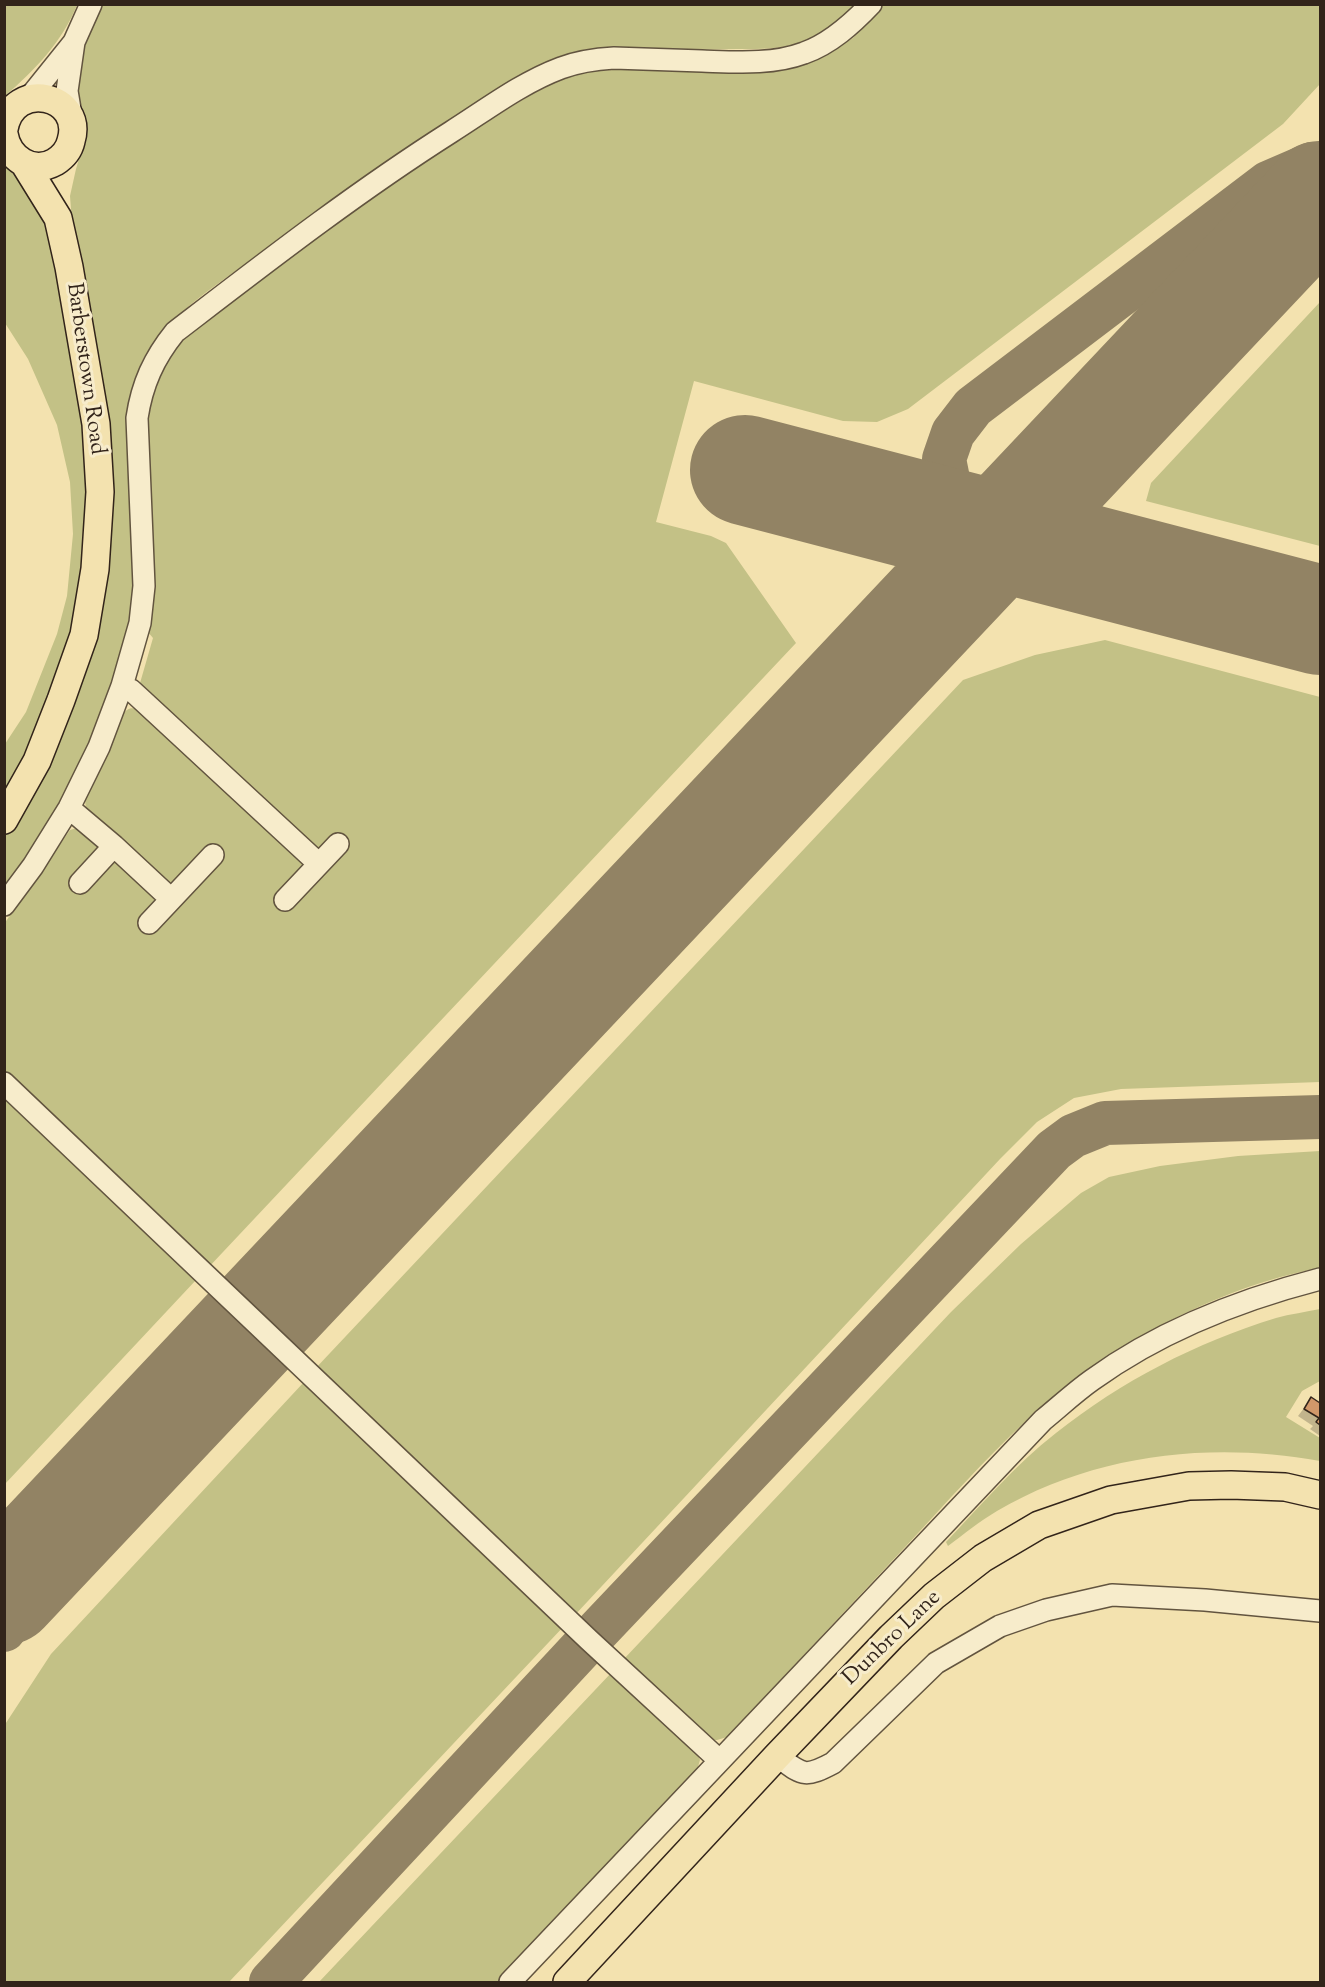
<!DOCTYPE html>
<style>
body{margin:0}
#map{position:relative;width:1325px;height:1987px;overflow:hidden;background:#f3e2af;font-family:"Sorts Mill Goudy",serif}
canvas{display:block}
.frame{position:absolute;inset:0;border:6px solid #32241a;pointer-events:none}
</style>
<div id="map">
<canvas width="1325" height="1987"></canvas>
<div class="frame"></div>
</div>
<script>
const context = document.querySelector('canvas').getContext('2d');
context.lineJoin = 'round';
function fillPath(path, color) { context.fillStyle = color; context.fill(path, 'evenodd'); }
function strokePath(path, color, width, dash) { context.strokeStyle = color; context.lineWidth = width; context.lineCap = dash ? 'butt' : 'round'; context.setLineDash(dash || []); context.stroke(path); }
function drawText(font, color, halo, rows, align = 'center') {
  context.font = font + ' "Sorts Mill Goudy",serif'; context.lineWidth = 6; context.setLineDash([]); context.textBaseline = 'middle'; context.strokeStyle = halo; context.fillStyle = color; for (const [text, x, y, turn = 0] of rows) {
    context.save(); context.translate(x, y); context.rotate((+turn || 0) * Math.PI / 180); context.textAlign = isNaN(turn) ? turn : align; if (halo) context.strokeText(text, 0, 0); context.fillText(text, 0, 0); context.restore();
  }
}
fillPath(new Path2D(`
 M5,4L77,5C62,42 35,70 5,96Z
 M99,5H855C841,20 825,34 804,42C783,49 760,49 737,49C704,50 671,49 638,48C617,47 595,47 574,52C547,58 522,76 498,90C418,137 344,192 270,247C230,276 182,304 152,345C136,366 130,395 129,422L135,577L130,623L117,672L90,745L62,802L30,853L5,889V836L29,797L101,598L70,196L76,169L86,135V122L79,98L76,79L82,45Z
 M884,5H1320V84L1283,124L908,409L877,422L843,421L694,381L656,522L711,536L726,543L796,643L207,1269L5,1074L4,924L70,830L77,828L115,858L150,889L154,899V908L179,881L167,883L86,810L85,800L89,789L120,718C127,707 131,707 142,710L320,852L138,690L153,638L147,631L146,441L151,403L159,375L174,349L200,325L361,203L462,137L542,88L577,72L631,69L758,72L792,68L822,57L853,38Z
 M5,164L12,168L43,206L73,356L87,456L88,504L78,601L66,651L27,750L5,792V744L26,712L57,634L67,596L73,534L70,482L57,425L28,359L5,323Z
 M1320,302V546L1146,501L1151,483Z
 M1105,640L1320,697V1082L1121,1089L1074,1098L1037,1122L1000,1159L574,1616L314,1370L963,680L1035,655Z
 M4,1094L196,1280L5,1484H4Z
 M1320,1151V1268C1215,1287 1104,1349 1026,1421C984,1460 946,1503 907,1545C847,1609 787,1673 727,1737L717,1740H709L623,1660L951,1312L1021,1244L1081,1193L1109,1177L1160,1166L1238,1156Z
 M1320,1309V1381L1302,1391L1286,1417L1320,1438V1461C1211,1441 1094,1454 997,1511C980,1521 964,1534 948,1546L946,1542C981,1505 1015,1465 1056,1433C1122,1381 1195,1343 1276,1318C1290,1314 1306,1312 1320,1309Z
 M304,1382L565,1625L229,1982H5L4,1726L51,1654Z
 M612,1672L698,1755L700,1760L697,1770L497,1982H319Z`), '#c3c186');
fillPath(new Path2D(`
 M1311,1399L1320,1404V1436L1310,1429L1313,1426L1298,1416Z`), '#0003');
strokePath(new Path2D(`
 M987,533L957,504L949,484L944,459L953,433L973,407L1268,183L1312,164L1320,165
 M4,1630L98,1490
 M271,1982L589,1640L1054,1150L1073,1136L1105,1123L1320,1117`), '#928364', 44);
strokePath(new Path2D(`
 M745,470L1320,620
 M4,1590L1320,196`), '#928364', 110);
const building = new Path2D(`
 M1311,1397L1320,1403V1425L1316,1422L1319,1418L1304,1409Z`);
fillPath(building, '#d1986a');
strokePath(building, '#32241a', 1.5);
const minor = new Path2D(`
 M29,98L74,42L91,4
 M72,121L67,91L74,42
 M122,686L131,690L143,701L319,864
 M69,808L114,846L171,899
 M80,883L114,846
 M285,900L338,844
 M4,905L33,866L69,808L99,747L122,686L140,623L144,586L137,418C142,384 154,358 175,332C265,263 355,193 451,132C486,110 521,83 561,68C577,62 596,59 614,58C643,59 673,60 702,61C735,62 772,65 804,53C830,44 852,24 871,4
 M149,923L213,855
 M4,1083L589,1640L719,1760
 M777,1756C802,1774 803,1779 833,1763L936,1663L1000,1626L1046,1610L1112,1595L1205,1600L1320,1611
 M510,1982L1043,1420C1059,1407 1075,1392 1092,1380C1161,1330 1239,1300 1320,1279`);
const major = new Path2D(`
 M4,129C13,78 85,95 71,141C69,150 63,157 55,162C32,175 8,158 4,134
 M4,820L37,761L61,700L84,635L95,569L100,492L96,424L69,267L58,218L24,163
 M567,1982L777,1756L891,1637L934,1596L983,1558L1039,1525L1111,1500L1189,1486L1231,1485L1285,1487L1320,1495`);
strokePath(minor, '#62543f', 24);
strokePath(major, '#32241a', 30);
strokePath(minor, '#f7eccb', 21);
strokePath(major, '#f3e2af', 27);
drawText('22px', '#32241a', '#f7eccb', [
 ["Barberstown Road",84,369,82],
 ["Dunbro Lane",893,1639,-44]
]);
</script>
